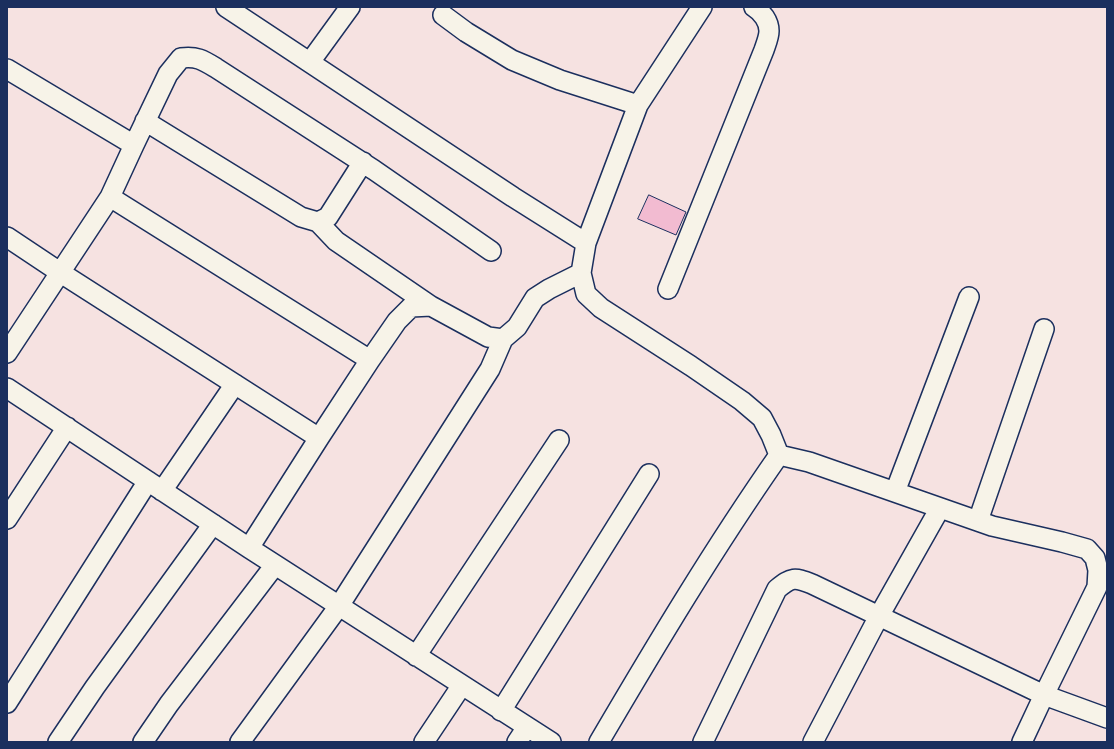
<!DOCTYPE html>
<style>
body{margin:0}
#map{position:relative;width:1114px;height:749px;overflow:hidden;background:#f6e2e1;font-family:"Gochi Hand",sans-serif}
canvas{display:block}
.frame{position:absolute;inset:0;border:8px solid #1b2f5e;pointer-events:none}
</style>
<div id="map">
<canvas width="1114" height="749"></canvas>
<div class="frame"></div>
</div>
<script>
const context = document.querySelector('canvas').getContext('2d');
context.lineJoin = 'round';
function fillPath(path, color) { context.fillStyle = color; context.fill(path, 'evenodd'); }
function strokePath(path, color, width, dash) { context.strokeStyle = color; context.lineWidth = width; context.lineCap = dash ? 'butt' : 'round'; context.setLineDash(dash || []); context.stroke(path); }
const building = new Path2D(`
 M649,195L686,212L676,235L638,219Z`);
fillPath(building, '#f2bbd1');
strokePath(building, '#1b2f5e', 1);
const minor = new Path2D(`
 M226,7L513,197L586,243
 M702,7L638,105L586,243L581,273L586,294L601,308L691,366L742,401L762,418L771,435L779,455
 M443,15L466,32L512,60L560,80L638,105
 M310,62L350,7
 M7,69L134,145
 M145,121L301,217L318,222L328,217L363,162
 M110,197L370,360
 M318,222L336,241L431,306
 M7,237L61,273L319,438
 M668,289L764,50C766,44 769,37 769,31C769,21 762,12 754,7
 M7,353L110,197L134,145L168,74L181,58C197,56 203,60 216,68L374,170L491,251
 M7,388L249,548L551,742
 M162,491L235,384
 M895,492L969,297
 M7,519L67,427
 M978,521L1044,329
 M249,548L319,438L370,360L397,321L411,307L431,306L488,337L503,339L517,327L535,298L549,289L581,273
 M416,656L559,440
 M7,703L148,481
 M501,711L649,474
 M58,742L95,687L213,524
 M143,742L169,704L275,565
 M240,742L339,606L490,369L503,339
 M424,742L462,685
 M517,742L527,727
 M599,742C656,645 714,548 779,455L809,462L992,526L1062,542L1087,549L1095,558L1098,570L1097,587L1044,695L1022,742
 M703,742L777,589C792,577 794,577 812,584L1044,695L1107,718
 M813,742L879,616L940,508`);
strokePath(minor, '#1b2f5e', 22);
strokePath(minor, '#f7f3e8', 19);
</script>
